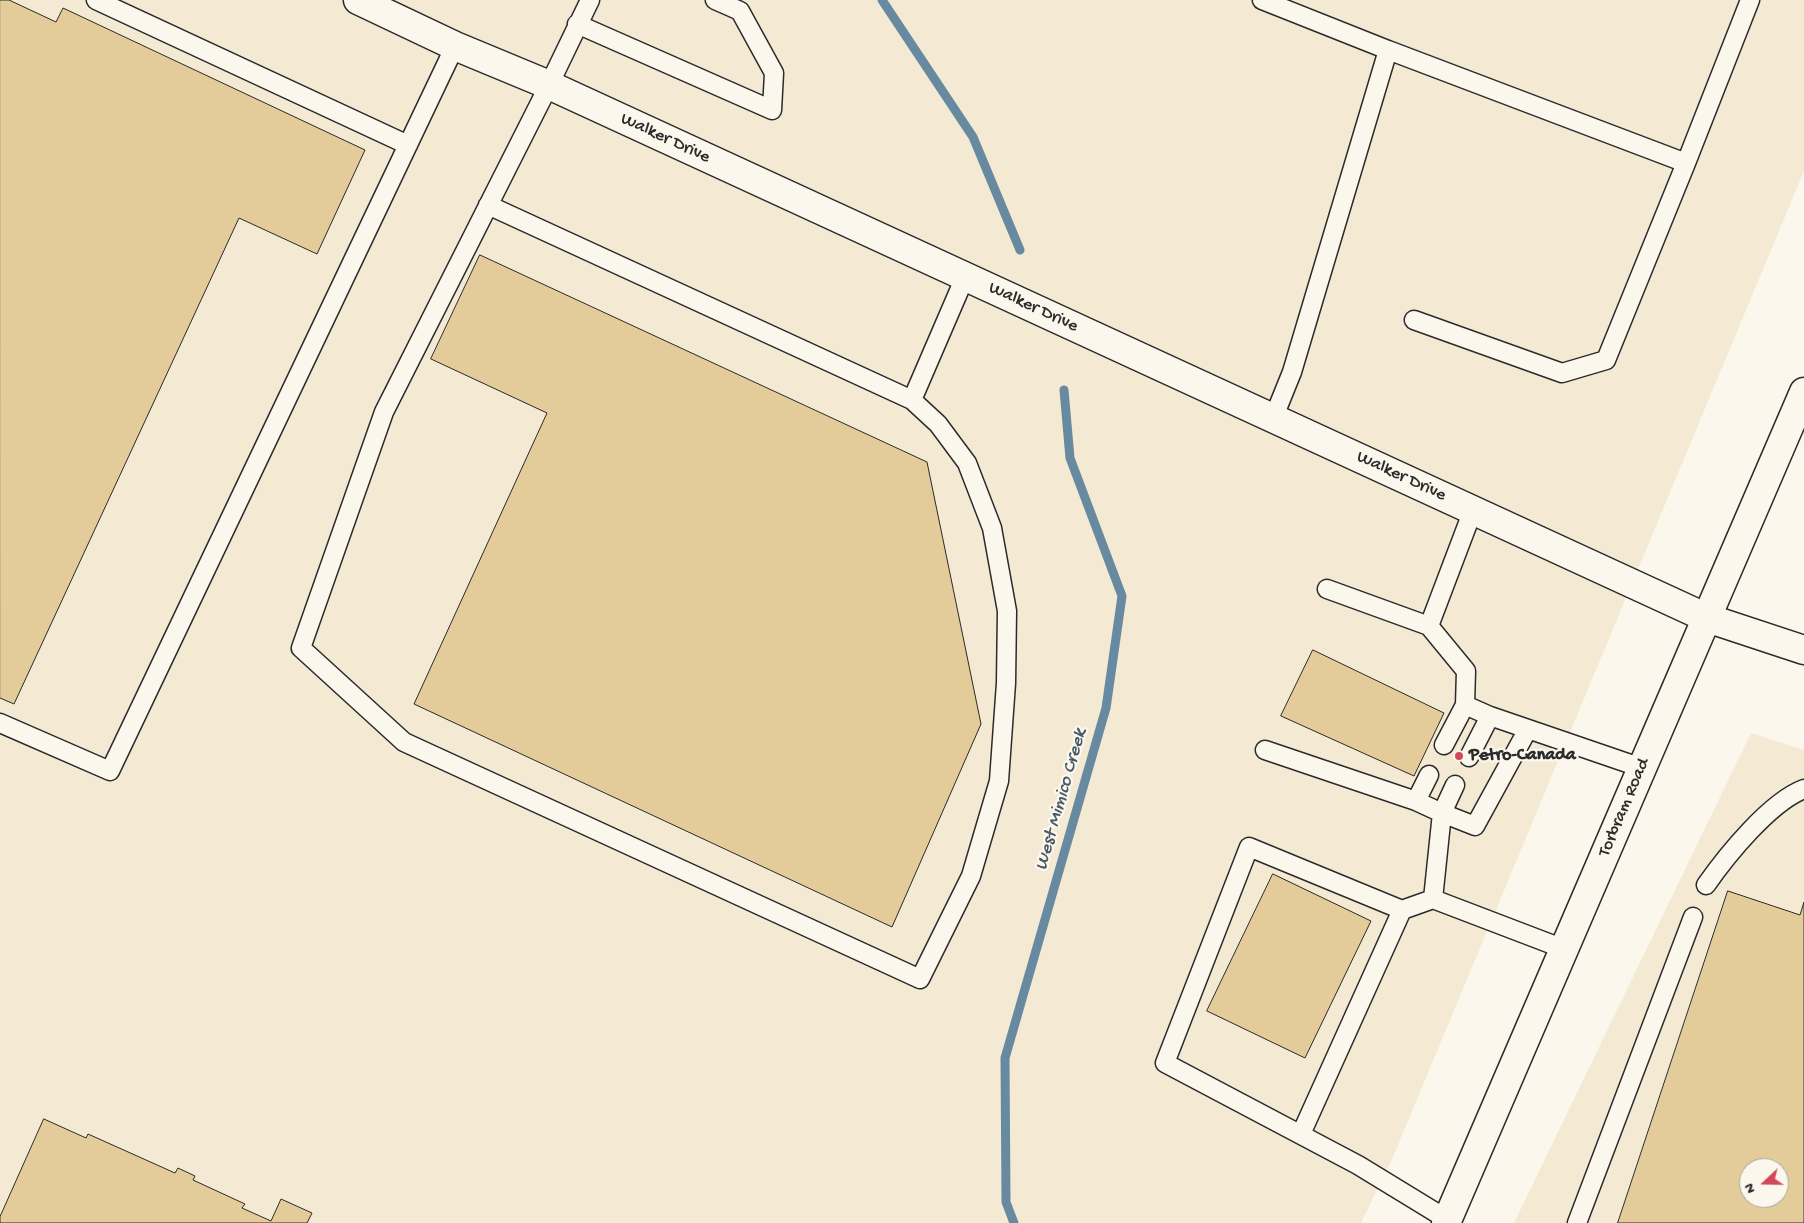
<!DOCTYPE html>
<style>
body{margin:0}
#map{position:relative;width:1804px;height:1223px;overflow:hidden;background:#fbf7ec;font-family:"Gochi Hand",sans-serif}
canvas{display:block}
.north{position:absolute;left:1739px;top:1158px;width:50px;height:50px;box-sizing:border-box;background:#fbf7ec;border:1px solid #a8a59f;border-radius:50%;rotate:249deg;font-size:14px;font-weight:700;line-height:20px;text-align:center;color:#2b2b2b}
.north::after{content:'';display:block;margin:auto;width:18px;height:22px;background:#d1495b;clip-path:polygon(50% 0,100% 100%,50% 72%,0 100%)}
</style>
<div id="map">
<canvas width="1804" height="1223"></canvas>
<div class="north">N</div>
</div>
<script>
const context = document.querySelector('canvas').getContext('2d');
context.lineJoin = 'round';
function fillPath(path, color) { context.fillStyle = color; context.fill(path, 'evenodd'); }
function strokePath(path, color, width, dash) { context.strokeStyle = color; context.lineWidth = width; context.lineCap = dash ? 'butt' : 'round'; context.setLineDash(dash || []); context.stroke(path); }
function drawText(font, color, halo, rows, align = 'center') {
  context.font = font + ' "Gochi Hand",sans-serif'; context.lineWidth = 4.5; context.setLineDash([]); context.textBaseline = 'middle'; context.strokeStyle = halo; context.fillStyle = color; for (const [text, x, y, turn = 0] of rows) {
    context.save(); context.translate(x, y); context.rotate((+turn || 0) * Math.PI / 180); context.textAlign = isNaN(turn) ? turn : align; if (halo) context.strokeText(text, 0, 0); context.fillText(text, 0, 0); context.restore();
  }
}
fillPath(new Path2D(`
 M0,0H1804V171L1393,1157L1361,1223H0Z
 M1751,733L1804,750V1223H1514ZM1749,1168H1779V1198H1749Z`), '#f4ead3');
strokePath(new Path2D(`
 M882,0L973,137L1020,250
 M1014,1223L1006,1202L1005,1058L1106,708L1122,596L1070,458L1064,390`), '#678aa1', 9);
const building = new Path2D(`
 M0,0H9L56,22L63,8L365,150L317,254L239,218L14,704L0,698Z
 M480,255L927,462L981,724L892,927L414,704L547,413L431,359Z
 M1313,650L1444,713L1414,776L1281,716Z
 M1273,874L1371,921L1305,1058L1207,1011Z
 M1728,891L1800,915L1804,902V1223H1618ZM1749,1168H1779V1198H1749Z
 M44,1119L86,1138L88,1134L175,1173L178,1168L195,1176L193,1180L245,1204L242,1208L271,1221L281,1199L312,1213L307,1223H0V1217Z`);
fillPath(building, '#e4cb9a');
strokePath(building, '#2b2b2b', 1);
const service = new Path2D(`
 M96,0L408,145
 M590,0L549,85L384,412L301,648L404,742L920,979L971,876L999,781L1006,683L1007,611L992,528L967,463L938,424L912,400L965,277
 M1262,0L1388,50L1292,372L1273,419
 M577,24L772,110L774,73L740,11L715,0
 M1388,50L1686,163
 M488,205L912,400
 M1414,320L1562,373L1606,360L1686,163L1750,0
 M1473,510L1429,626L1466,671L1465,705L1490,716L1642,768
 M1327,589L1429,626
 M0,723L110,771L455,46
 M1444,745L1465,705
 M1265,750L1416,801L1442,813L1433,899
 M1469,757L1490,716
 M1455,785L1442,813L1475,826L1528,729
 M1416,801L1429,775
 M1706,885C1727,855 1770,802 1804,789
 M1301,1134L1402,910
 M1450,1223L1448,1220L1358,1165L1165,1063L1249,847L1402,910L1433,899L1564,949
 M1577,1223L1693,917`);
const tertiary = new Path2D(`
 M358,0L455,46L549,85L1707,618L1804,650`);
const secondary = new Path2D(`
 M1446,1223L1804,392`);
strokePath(service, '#2b2b2b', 21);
strokePath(tertiary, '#2b2b2b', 31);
strokePath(secondary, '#2b2b2b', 31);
strokePath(service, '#fbf7ec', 18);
strokePath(tertiary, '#fbf7ec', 28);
strokePath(secondary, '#fbf7ec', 28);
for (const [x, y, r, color] of [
 [1459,756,5,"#d1495b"]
]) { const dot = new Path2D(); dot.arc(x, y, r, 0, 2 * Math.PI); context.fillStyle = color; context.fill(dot); strokePath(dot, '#fbf7ec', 2); }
drawText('18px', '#2b2b2b', '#fbf7ec', [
 ["Walker Drive",665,139,25],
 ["Walker Drive",1033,308,25],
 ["Walker Drive",1401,477,25],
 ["Torbram Road",1625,808,-67]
]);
drawText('bold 18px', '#2b2b2b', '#fbf7ec', [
 ["Petro-Canada",1469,756]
], 'left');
drawText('italic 19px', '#495a66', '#fbf7ec', [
 ["West Mimico Creek",1062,800,-74]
]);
</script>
